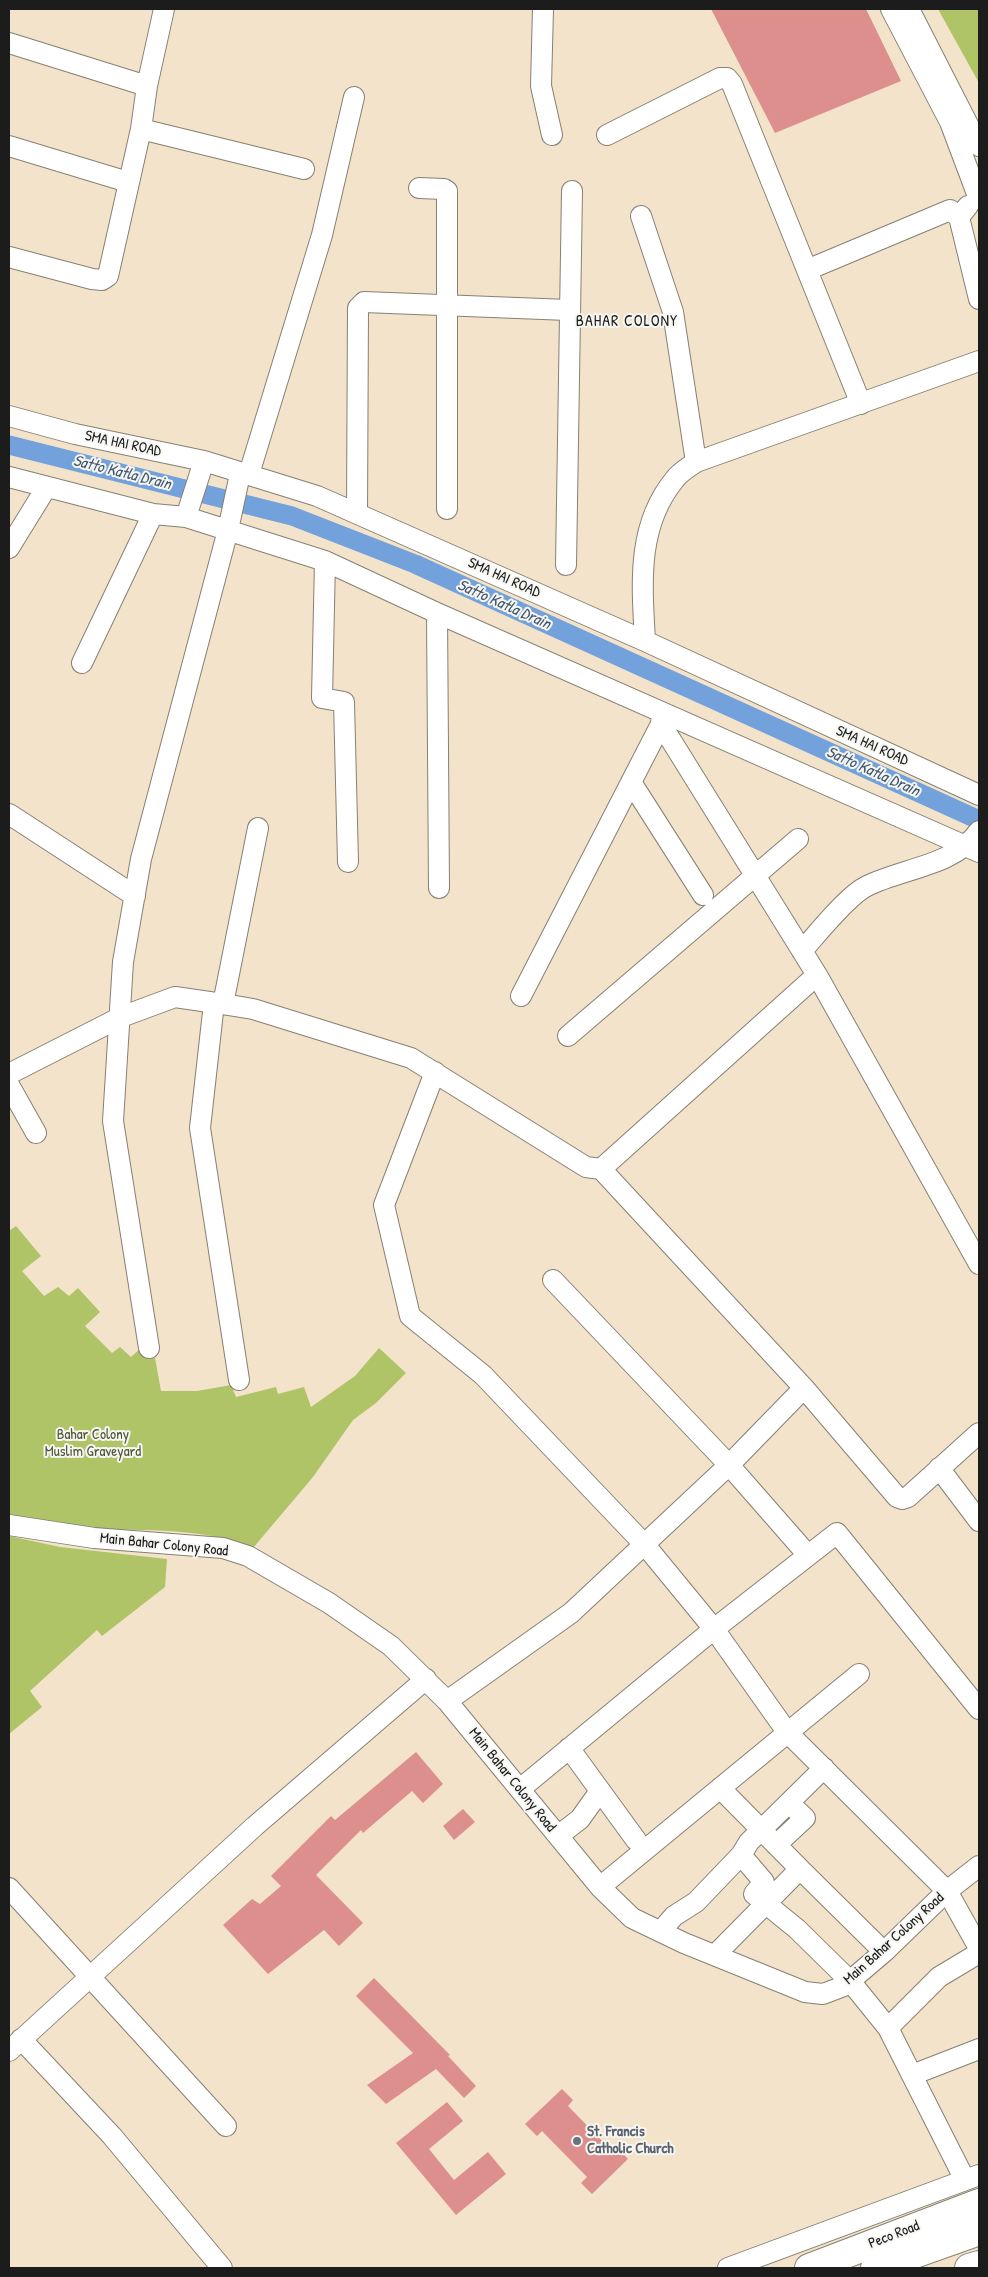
<!DOCTYPE html>
<style>
body{margin:0}
#map{position:relative;width:988px;height:2277px;overflow:hidden;background:#f2e3ca;font-family:"Patrick Hand",sans-serif}
canvas{display:block}
.frame{position:absolute;inset:0;border:10px solid #1c1c1c;pointer-events:none}
</style>
<div id="map">
<canvas width="988" height="2277"></canvas>
<div class="frame"></div>
</div>
<script>
const context = document.querySelector('canvas').getContext('2d');
context.lineJoin = 'round';
function fillPath(path, color) { context.fillStyle = color; context.fill(path, 'evenodd'); }
function strokePath(path, color, width, dash) { context.strokeStyle = color; context.lineWidth = width; context.lineCap = dash ? 'butt' : 'round'; context.setLineDash(dash || []); context.stroke(path); }
function drawText(font, color, halo, rows, align = 'center') {
  context.font = font + ' "Patrick Hand",sans-serif'; context.lineWidth = 4; context.setLineDash([]); context.textBaseline = 'middle'; context.strokeStyle = halo; context.fillStyle = color; for (const [text, x, y, turn = 0] of rows) {
    context.save(); context.translate(x, y); context.rotate((+turn || 0) * Math.PI / 180); context.textAlign = isNaN(turn) ? turn : align; if (halo) context.strokeText(text, 0, 0); context.fillText(text, 0, 0); context.restore();
  }
}
fillPath(new Path2D(`
 M938,9H979V84V83Z
 M16,1226L41,1256L22,1271L44,1296L58,1287L69,1296L78,1288L100,1312L85,1326L112,1353L120,1347L131,1357L140,1349L155,1358L161,1391H197L231,1385L236,1397L276,1387L278,1394L304,1387L311,1407L355,1376L379,1348L406,1373L376,1403L353,1420L313,1477L253,1548C194,1524 135,1533 73,1527C51,1525 30,1520 9,1517V1231Z
 M9,1536L60,1547L167,1559L165,1587L102,1636L97,1630L30,1691L42,1707L9,1734Z`), '#afc367');
strokePath(new Path2D(`
 M9,445L292,516L415,564L979,820`), '#73a1db', 19);
fillPath(new Path2D(`
 M711,9H866L901,81L775,133Z
 M416,1752L443,1784L423,1803L412,1791L363,1833L361,1830L316,1875L363,1923L339,1946L324,1930L268,1974L223,1925L252,1899L260,1904L281,1886L271,1876L331,1816L335,1820Z
 M463,1809L475,1822L454,1840L443,1826Z
 M374,1978L450,2055L448,2056L476,2086L464,2098L436,2069L386,2104L367,2085L413,2053L356,1996Z
 M562,2089L573,2100L568,2106L612,2151L617,2147L628,2159L592,2194L581,2183L587,2177L542,2131L537,2136L525,2124Z
 M447,2102L463,2121L429,2149L454,2180L488,2152L506,2174L456,2215L396,2143Z`), '#dd8f8d');
const street = new Path2D(`
 M543,9L541,86L552,135
 M891,9L950,122L979,199
 M909,9L979,146
 M9,43L147,86
 M141,129L304,169
 M607,135L720,78H727L732,84L861,404
 M9,146L128,182
 M419,188L444,189L447,191V509
 M968,206L959,217L979,299
 M641,216L673,312L696,462C689,467 680,472 675,479C636,526 642,585 645,641
 M9,257L92,279L102,280L108,276L141,129L147,86L164,9
 M807,270L950,210L959,217
 M9,416L75,434L204,461L317,496L645,641L979,795
 M696,462L979,361
 M249,474L322,235L354,97
 M9,477L153,514L186,517L325,561L437,613L979,852
 M357,513L358,308L364,302L568,310
 M186,517L204,461
 M9,548L46,488
 M325,561L322,698L344,702L348,862
 M566,565L572,191
 M437,613L439,888
 M82,663L153,514
 M661,724L817,975L979,1264
 M631,782L703,895
 M9,814L135,896
 M802,951C817,934 848,895 867,886C903,868 954,866 979,831
 M521,996L661,724L662,713
 M214,1003L200,1128L239,1380
 M223,1004L258,828
 M568,1036L798,839
 M435,1072L384,1205L410,1316L483,1375L645,1545L714,1629L787,1732L947,1891L979,1948
 M9,1074L121,1017L175,997L223,1004L253,1009L411,1058L586,1167L601,1169L804,1388L897,1497L902,1499L908,1497L979,1433
 M9,1085L36,1133
 M601,1169L817,975
 M553,1280L729,1465L807,1554
 M149,1348L113,1121L123,962L141,859L228,530L240,474
 M939,1468L979,1521
 M9,1525L94,1538L223,1548L248,1556L329,1603L391,1646L447,1701L600,1887L632,1918L684,1943L805,1992L823,1994L844,1986L884,1952L947,1891L979,1866
 M447,1701L571,1613L729,1465L804,1388
 M569,1748L636,1840
 M720,1788L800,1869
 M520,1789L714,1629L837,1533L979,1709
 M558,1836L580,1819L600,1791
 M776,1845L805,1818L789,1803
 M741,1855L749,1842L824,1768
 M600,1887L859,1674
 M9,1888L226,2126
 M661,1931L674,1916L696,1902L741,1855L764,1882L754,1894L797,1929L850,1981L888,2028L965,2180
 M715,1955L800,1869L884,1952
 M888,2028L939,1977L979,1953
 M21,2039L112,2136L222,2268
 M9,2051L255,1826L426,1679
 M912,2075L979,2049
 M728,2268L979,2175`);
const primary = new Path2D(`
 M809,2268L979,2203
 M875,2268L979,2231
 M969,2268L979,2265`);
strokePath(street, '#878073', 22);
strokePath(primary, '#878073', 30);
strokePath(street, '#fff', 20);
strokePath(primary, '#fff', 28);
for (const [x, y, r, color] of [
 [577,2141,5,"#6b7280"]
]) { const dot = new Path2D(); dot.arc(x, y, r, 0, 2 * Math.PI); context.fillStyle = color; context.fill(dot); strokePath(dot, '#f6f6f2', 2); }
drawText('15px', '#1c1c1c', '#f6f6f2', [
 ["SMA HAI ROAD",123,444,12],
 ["SMA HAI ROAD",504,578,24],
 ["SMA HAI ROAD",872,746,24],
 ["Main Bahar Colony Road",164,1545,6],
 ["Main Bahar Colony Road",512,1780,51],
 ["Main Bahar Colony Road",894,1939,-42],
 ["Peco Road",894,2235,-21]
]);
drawText('15px', '#4f5636', '#f6f6f2', [
 ["Bahar Colony",93,1435],
 ["Muslim Graveyard",93,1452]
]);
drawText('bold 15px', '#5b616d', '#f6f6f2', [
 ["St. Francis",587,2132],
 ["Catholic Church",587,2149]
], 'left');
context.letterSpacing = '1px';
drawText('16px', '#1c1c1c', '#f6f6f2', [
 ["BAHAR COLONY",627,322]
]);
context.letterSpacing = '0px';
drawText('italic 16px', '#435872', '#f6f6f2', [
 ["Satto Katla Drain",122,473,14],
 ["Satto Katla Drain",504,605,24],
 ["Satto Katla Drain",873,772,24]
]);
</script>
